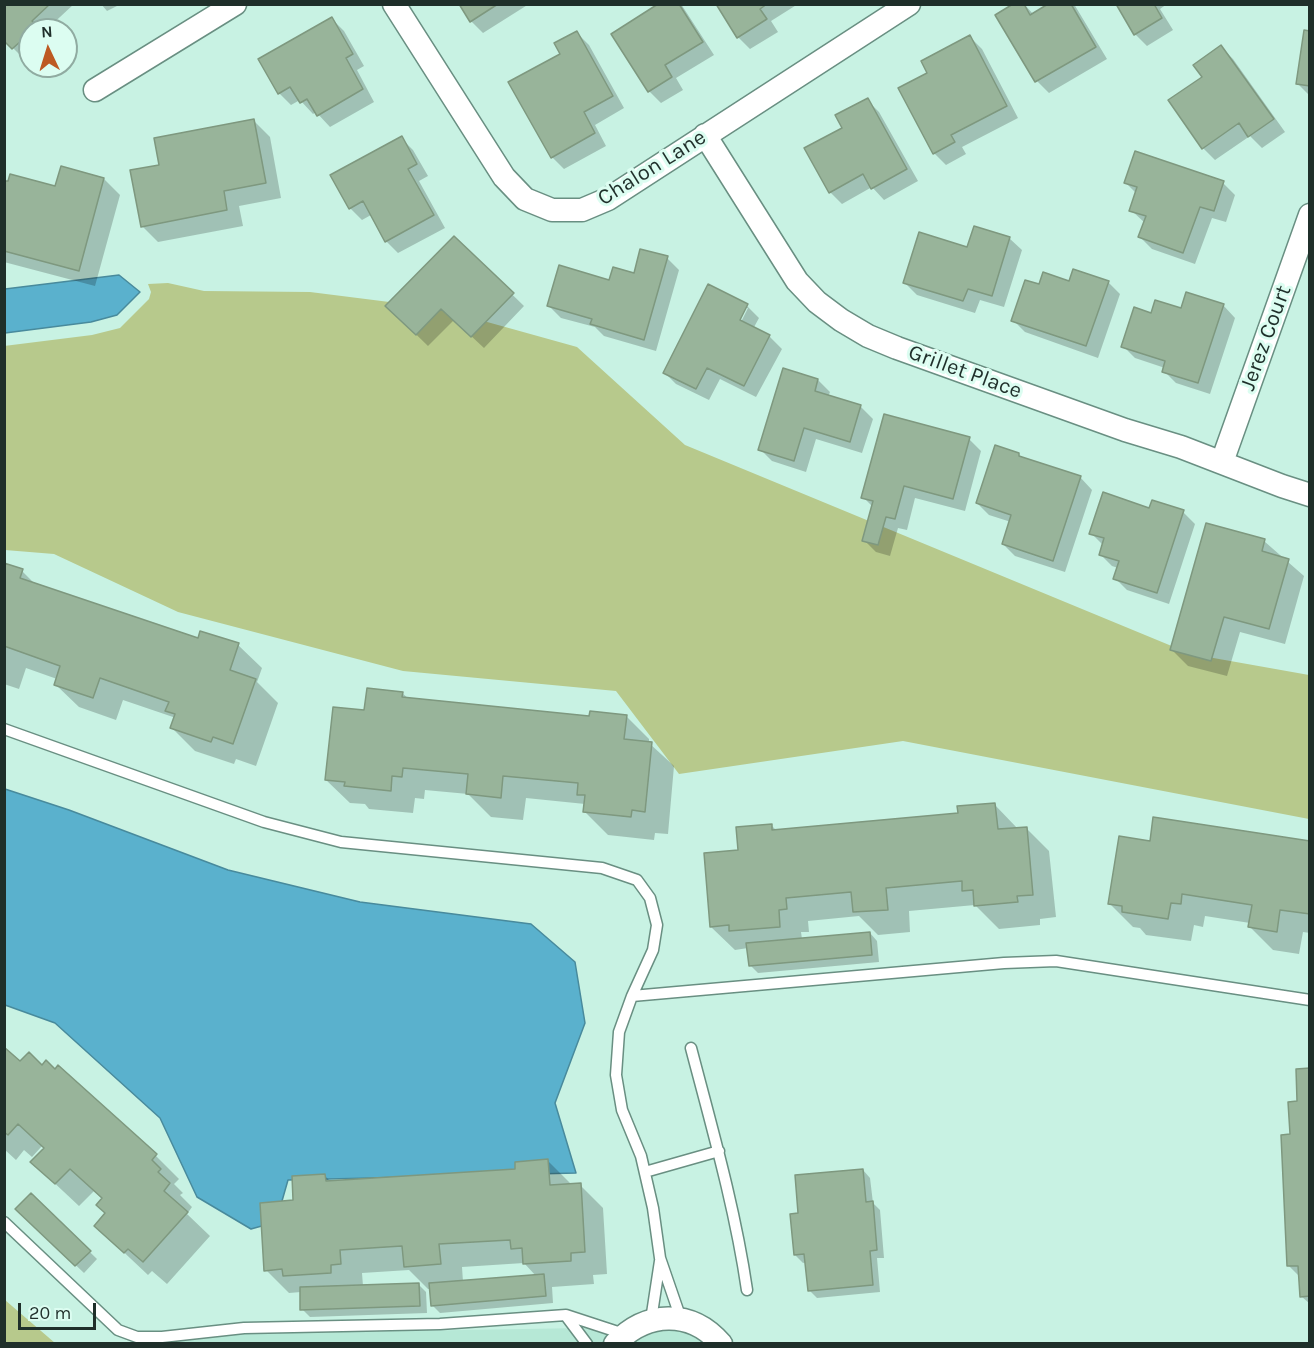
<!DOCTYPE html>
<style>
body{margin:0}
#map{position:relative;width:1314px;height:1348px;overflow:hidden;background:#c8f2e3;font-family:Karla,sans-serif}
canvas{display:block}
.frame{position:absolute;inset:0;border:6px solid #1f2f2a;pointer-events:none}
.north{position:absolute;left:18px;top:18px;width:60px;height:60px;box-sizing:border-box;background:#dcfdf1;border:2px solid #90aba1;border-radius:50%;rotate:356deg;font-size:16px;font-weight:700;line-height:24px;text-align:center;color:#1f2f2a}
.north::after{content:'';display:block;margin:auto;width:21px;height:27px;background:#bd5a22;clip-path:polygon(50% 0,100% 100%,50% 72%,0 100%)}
.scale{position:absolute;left:18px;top:1303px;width:78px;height:27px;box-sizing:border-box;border:3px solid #1f2f2a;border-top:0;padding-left:8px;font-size:18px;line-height:21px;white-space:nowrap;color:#1f2f2a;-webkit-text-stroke:4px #dcfdf1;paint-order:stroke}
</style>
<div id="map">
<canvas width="1314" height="1348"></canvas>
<div class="frame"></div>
<div class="north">N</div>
<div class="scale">20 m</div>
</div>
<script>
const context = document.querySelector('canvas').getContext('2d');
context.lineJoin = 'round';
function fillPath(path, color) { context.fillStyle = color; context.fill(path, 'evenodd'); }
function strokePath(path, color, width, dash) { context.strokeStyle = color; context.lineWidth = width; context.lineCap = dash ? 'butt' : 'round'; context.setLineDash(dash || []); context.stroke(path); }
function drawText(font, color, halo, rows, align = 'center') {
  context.font = font + ' Karla,sans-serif'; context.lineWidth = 6; context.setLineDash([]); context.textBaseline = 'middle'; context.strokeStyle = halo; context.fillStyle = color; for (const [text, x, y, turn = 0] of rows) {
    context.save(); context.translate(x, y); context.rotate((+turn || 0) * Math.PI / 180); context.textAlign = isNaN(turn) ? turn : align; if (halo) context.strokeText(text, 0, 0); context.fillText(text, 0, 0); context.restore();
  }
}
fillPath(new Path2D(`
 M712,1321L719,1344H161L168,1335L642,1327Z`), '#b6e8d6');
fillPath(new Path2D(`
 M168,283L204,291L310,292L437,308L577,347L685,445L1191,654L1309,675V819L903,741L679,774L616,691L403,671L178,612L54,554L5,550L4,346L92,335L120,328L149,299L151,292L148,284Z
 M5,1300L55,1343H5Z`), '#b7c98c');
const water = new Path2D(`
 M119,275L140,292L117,315L91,322L5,333V289Z
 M5,789L69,810L228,870L360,902L531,924L575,962L585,1023L555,1103L576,1173L288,1180L276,1222L251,1229L197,1197L160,1118L55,1023L5,1005Z`);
fillPath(water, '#5ab1cd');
strokePath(water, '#488a9c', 1.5);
fillPath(new Path2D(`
 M4,4H74L46,30H30V56L25,60L4,39Z
 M101,4H121L107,11Z
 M460,4H529L483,33L471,21Z
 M661,4H681L714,55L676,78L683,90L661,103L649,91L614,34Z
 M718,4H798L771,21L778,32L750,49L738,37Z
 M1024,4L1034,15L1051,4H1074L1107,59L1049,93L1037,81L997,15Z
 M1117,4H1167L1160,9L1173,30L1147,46L1135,34Z
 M332,19L344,31L364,66L357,70L374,102L330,127L316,112L313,114L300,100L291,105L279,93Z
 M1310,32V96L1298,84Z
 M577,33L589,45L624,108L595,125L606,146L564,169L552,157L562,54Z
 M970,37L982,49L1018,118L962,147L966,154L946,165L934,153L929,73Z
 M1221,47L1233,59L1285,132L1262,148L1250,136L1215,160L1203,148L1204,77Z
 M867,100L879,112L918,181L884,200L872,187L842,204L830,192Z
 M254,121L270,137L281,198L239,206L243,226L158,242L142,226L161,166Z
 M401,138L413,150L428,176L419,181L445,228L398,253L386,241L371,215L362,220L350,208L332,176Z
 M104,179L120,195L95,286L4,262V182L56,188Z
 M1125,182L1223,183L1235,195L1226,222L1212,218L1195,264L1152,249L1140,237L1145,223L1131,210L1137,194Z
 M454,238L524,306L484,348L454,320L428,346L387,306Z
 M1009,238L1022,250L1004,307L980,300L975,313L917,295L905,283L968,249Z
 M667,258L679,270L656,351L604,336L595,327L561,318L549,306L610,281L635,275Z
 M1070,282H1108L1120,294L1098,358L1025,332L1013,320L1040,286Z
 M1223,305L1235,318L1210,394L1176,383L1164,371L1165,368L1135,358L1123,346L1152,315Z
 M747,306L759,318L753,329L770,337L782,349L756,397L720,379L709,400L676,384L664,372ZM744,308H748L738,328L735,326Z
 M818,380L830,392L828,397L861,407L873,419L862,453L816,439L806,472L772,461L760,449Z
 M969,439L981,451L965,511L915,498L907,530L898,528L890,556L876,552L864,540L873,507L863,497Z
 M1018,454L1023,459L1080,477L1092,490L1065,572L1015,556L1003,544L1011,522L989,515L977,503Z
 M1150,509L1183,512L1195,524L1169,604L1127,590L1115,578L1118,568L1112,566L1100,554L1103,545L1091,533Z
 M1264,541L1304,576L1285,644L1240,632L1227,676L1188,666L1172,650Z
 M4,565L22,571L36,585L199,640L201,632L238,645L262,668L257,682L278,703L256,766L236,759L234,764L195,751L172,728L175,719L173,717L123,700L116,720L79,707L55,684L57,679L26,668L19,689L4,684Z
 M402,693L409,699L591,717L626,716L649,739V743L674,766L668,834L655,833L654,840L608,835L585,812V804L526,798L523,820L491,817L468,794L425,790L424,799L415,798L413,813L369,809L365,804L350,803L326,780L365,711Z
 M994,804L1018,829L1026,828L1049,851L1056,917L1040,919V925L999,929L975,905L909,911L910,932L878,935L859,916L808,921L809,932H801L802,939L870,933L877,941L879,962L758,973L750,965L748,948L735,950L711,927L740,851L772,826L777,831L959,814Z
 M1151,842H1310V933L1303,932L1299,954L1273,950L1250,927V923L1205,916L1203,927L1194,925L1191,941L1146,935L1140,928L1133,927L1110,904Z
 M4,1049L20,1063L156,1156L179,1179L174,1184L183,1193L180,1195L192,1207L187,1214L210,1236L167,1284L152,1271L148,1275L96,1226L107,1214L103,1200L94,1191L79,1206L32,1162L45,1149L42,1146L32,1157L24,1150L16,1160L4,1149Z
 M1310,1070V1304L1301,1296L1300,1277L1289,1266L1291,1136L1299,1102Z
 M548,1161L571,1184L580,1185L603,1208L607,1274L593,1275L594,1284L552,1287L553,1303L440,1313L432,1305L431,1289H428L409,1270L362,1273L363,1286L418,1284L426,1292L427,1313L310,1317L302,1309L301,1292L289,1293L266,1270L295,1202L325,1176L331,1182L517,1170ZM524,1263L536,1276L463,1282L462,1267Z
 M863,1170L870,1178L873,1203L880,1210L884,1258H877L880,1292L817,1298L809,1290L807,1262L803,1263L795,1255L800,1214Z
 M31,1195L97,1259L84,1273L17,1209Z`), '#0003');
const building = new Path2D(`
 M4,4H50L32,21L37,26L30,30V33L12,49L4,41Z
 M459,4H498L470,22Z
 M658,4H679L703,42L665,65L672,77L648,92L611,34Z
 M716,4H767L760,9L767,19L737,38Z
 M1013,4H1024L1030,15L1048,4H1071L1096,47L1035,82L995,15Z
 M1116,4H1154L1162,18L1134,35Z
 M332,17L353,54L346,58L363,89L317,116L307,99L300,103L290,87L278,94L258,59Z
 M1304,30L1310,31V86L1296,84Z
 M577,31L613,96L584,112L595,133L551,158L508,82L560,54L554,43Z
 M970,35L1007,106L951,135L955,142L933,154L898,88L927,73L921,61Z
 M1221,45L1274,119L1248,137L1239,123L1202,149L1168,100L1202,77L1193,65Z
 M868,98L907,169L871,189L863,174L829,193L804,148L842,128L835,115Z
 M254,119L266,183L224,191L227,210L141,227L130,170L159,165L154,138Z
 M402,136L417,164L408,169L434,215L385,242L363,201L349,209L330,175Z
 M1135,151L1224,181L1214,211L1200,207L1183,253L1138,237L1146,216L1129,211L1137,187L1124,183Z
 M61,166L104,178L79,271L4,251V181H8L10,174L55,186Z
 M974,226L1010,237L992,296L968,289L963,301L903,283L919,232L967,247Z
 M454,236L514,293L471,337L441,309L416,335L385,306Z
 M640,249L668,256L644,340L590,324L592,319L547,306L559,265L609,280L613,267L634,273Z
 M1073,269L1109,281L1086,346L1011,321L1025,280L1039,284L1043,272L1069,281Z
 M708,284L748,304L740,320L770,335L744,386L707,368L696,389L663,373Z
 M1186,292L1224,304L1198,383L1162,372L1165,361L1121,347L1134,307L1151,313L1155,300L1181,308Z
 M783,368L818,379L815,391L861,405L850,442L804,428L794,461L758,450Z
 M884,414L970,437L953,499L904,486L895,519L886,517L878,545L862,541L873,501L861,498Z
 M995,445L1019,453V456L1081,476L1053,561L1002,544L1011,515L976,503Z
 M1103,492L1149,508L1152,500L1184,510L1157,593L1113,579L1119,561L1099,555L1104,538L1089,534Z
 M1206,523L1265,539L1262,551L1289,559L1269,629L1224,617L1211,661L1170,650Z
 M4,563L23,569L20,578L198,638L200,631L239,643L230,670L256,679L233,744L213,737L211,742L170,728L175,714L165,711L169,702L100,678L93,698L54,685L60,666L4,646Z
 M367,688L403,692L402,697L589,716L590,711L627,715L624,739L652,742L645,812L632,810L631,817L583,812L585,795H577L578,783L503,776L501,798L466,794L468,774L403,768L402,777L392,776L391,791L344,786L345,782L325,780L333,707L364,710Z
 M995,803L998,829L1027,827L1033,895L1017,896L1018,902L974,906L973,890L962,891V881L886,888L888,910L853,912L851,892L786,898L787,909L779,910L780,927L729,931V925L710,927L704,853L738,850L736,827L772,824V830L958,813L957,806Z
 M1153,817L1310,841V914L1280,910L1277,932L1248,927L1252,905L1182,894L1181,904L1171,903L1168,919L1122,912V906L1108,904L1119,836L1150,841Z
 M870,932L872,955L749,966L746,943Z
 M4,1047L20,1061L29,1052L42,1065L46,1060L55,1069L58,1065L157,1154L152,1160L161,1169L158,1172L170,1183L164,1191L188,1212L143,1262L128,1249L124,1253L94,1226L105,1213L96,1205L102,1198L70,1169L55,1184L30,1162L44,1148L18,1124L8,1135L4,1132Z
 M1310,1068V1296L1300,1297L1298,1266H1287L1281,1135L1290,1134L1288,1102L1297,1101L1296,1069Z
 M548,1159L550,1185L581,1183L585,1252L571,1253V1261L523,1264L522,1248L511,1249L510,1240L439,1244L441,1264L404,1267L402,1246L340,1250L341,1264L331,1265V1273L283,1276L282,1269L264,1271L260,1203L293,1200L292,1176L325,1174L326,1181L515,1169V1162Z
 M863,1169L866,1202L873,1201L877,1250L870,1251L873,1285L808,1291L804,1254L794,1255L790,1214L798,1213L795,1175Z
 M31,1193L91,1251L75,1266L15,1209Z
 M544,1274L546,1296L431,1306L429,1283Z
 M419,1283L420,1306L300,1310V1287Z`);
fillPath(building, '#98b49a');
strokePath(building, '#7e987f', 1.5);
const lane = new Path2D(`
 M4,729L264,822L341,842L602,868L637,880L650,898L657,925L653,950L632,996L619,1032L616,1075L622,1110L641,1156L653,1208L660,1258L681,1319
 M632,996L1004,963L1056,961L1310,1000
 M691,1048C712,1128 735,1208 747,1290
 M645,1172L719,1151
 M4,1222L118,1330L137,1337H162L244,1328L440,1324L566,1315L624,1334
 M566,1316L587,1344
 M651,1320L660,1261`);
const street = new Path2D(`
 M394,4L504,177L525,199L552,210H582L608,199L909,4
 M95,90L235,4
 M705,135L797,281L817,302L841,320L868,336L897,348L1125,430L1181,447L1282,486L1310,495
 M1222,462L1310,215
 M615,1344C646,1311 691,1309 721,1344`);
strokePath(lane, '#698f82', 13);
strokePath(street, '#698f82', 25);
strokePath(lane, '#fff', 10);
strokePath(street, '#fff', 22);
drawText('22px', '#1f2f2a', '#dcfdf1', [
 ["Chalon Lane",652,168,-32],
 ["Jerez Court",1266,338,-70],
 ["Grillet Place",965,372,20]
]);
</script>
